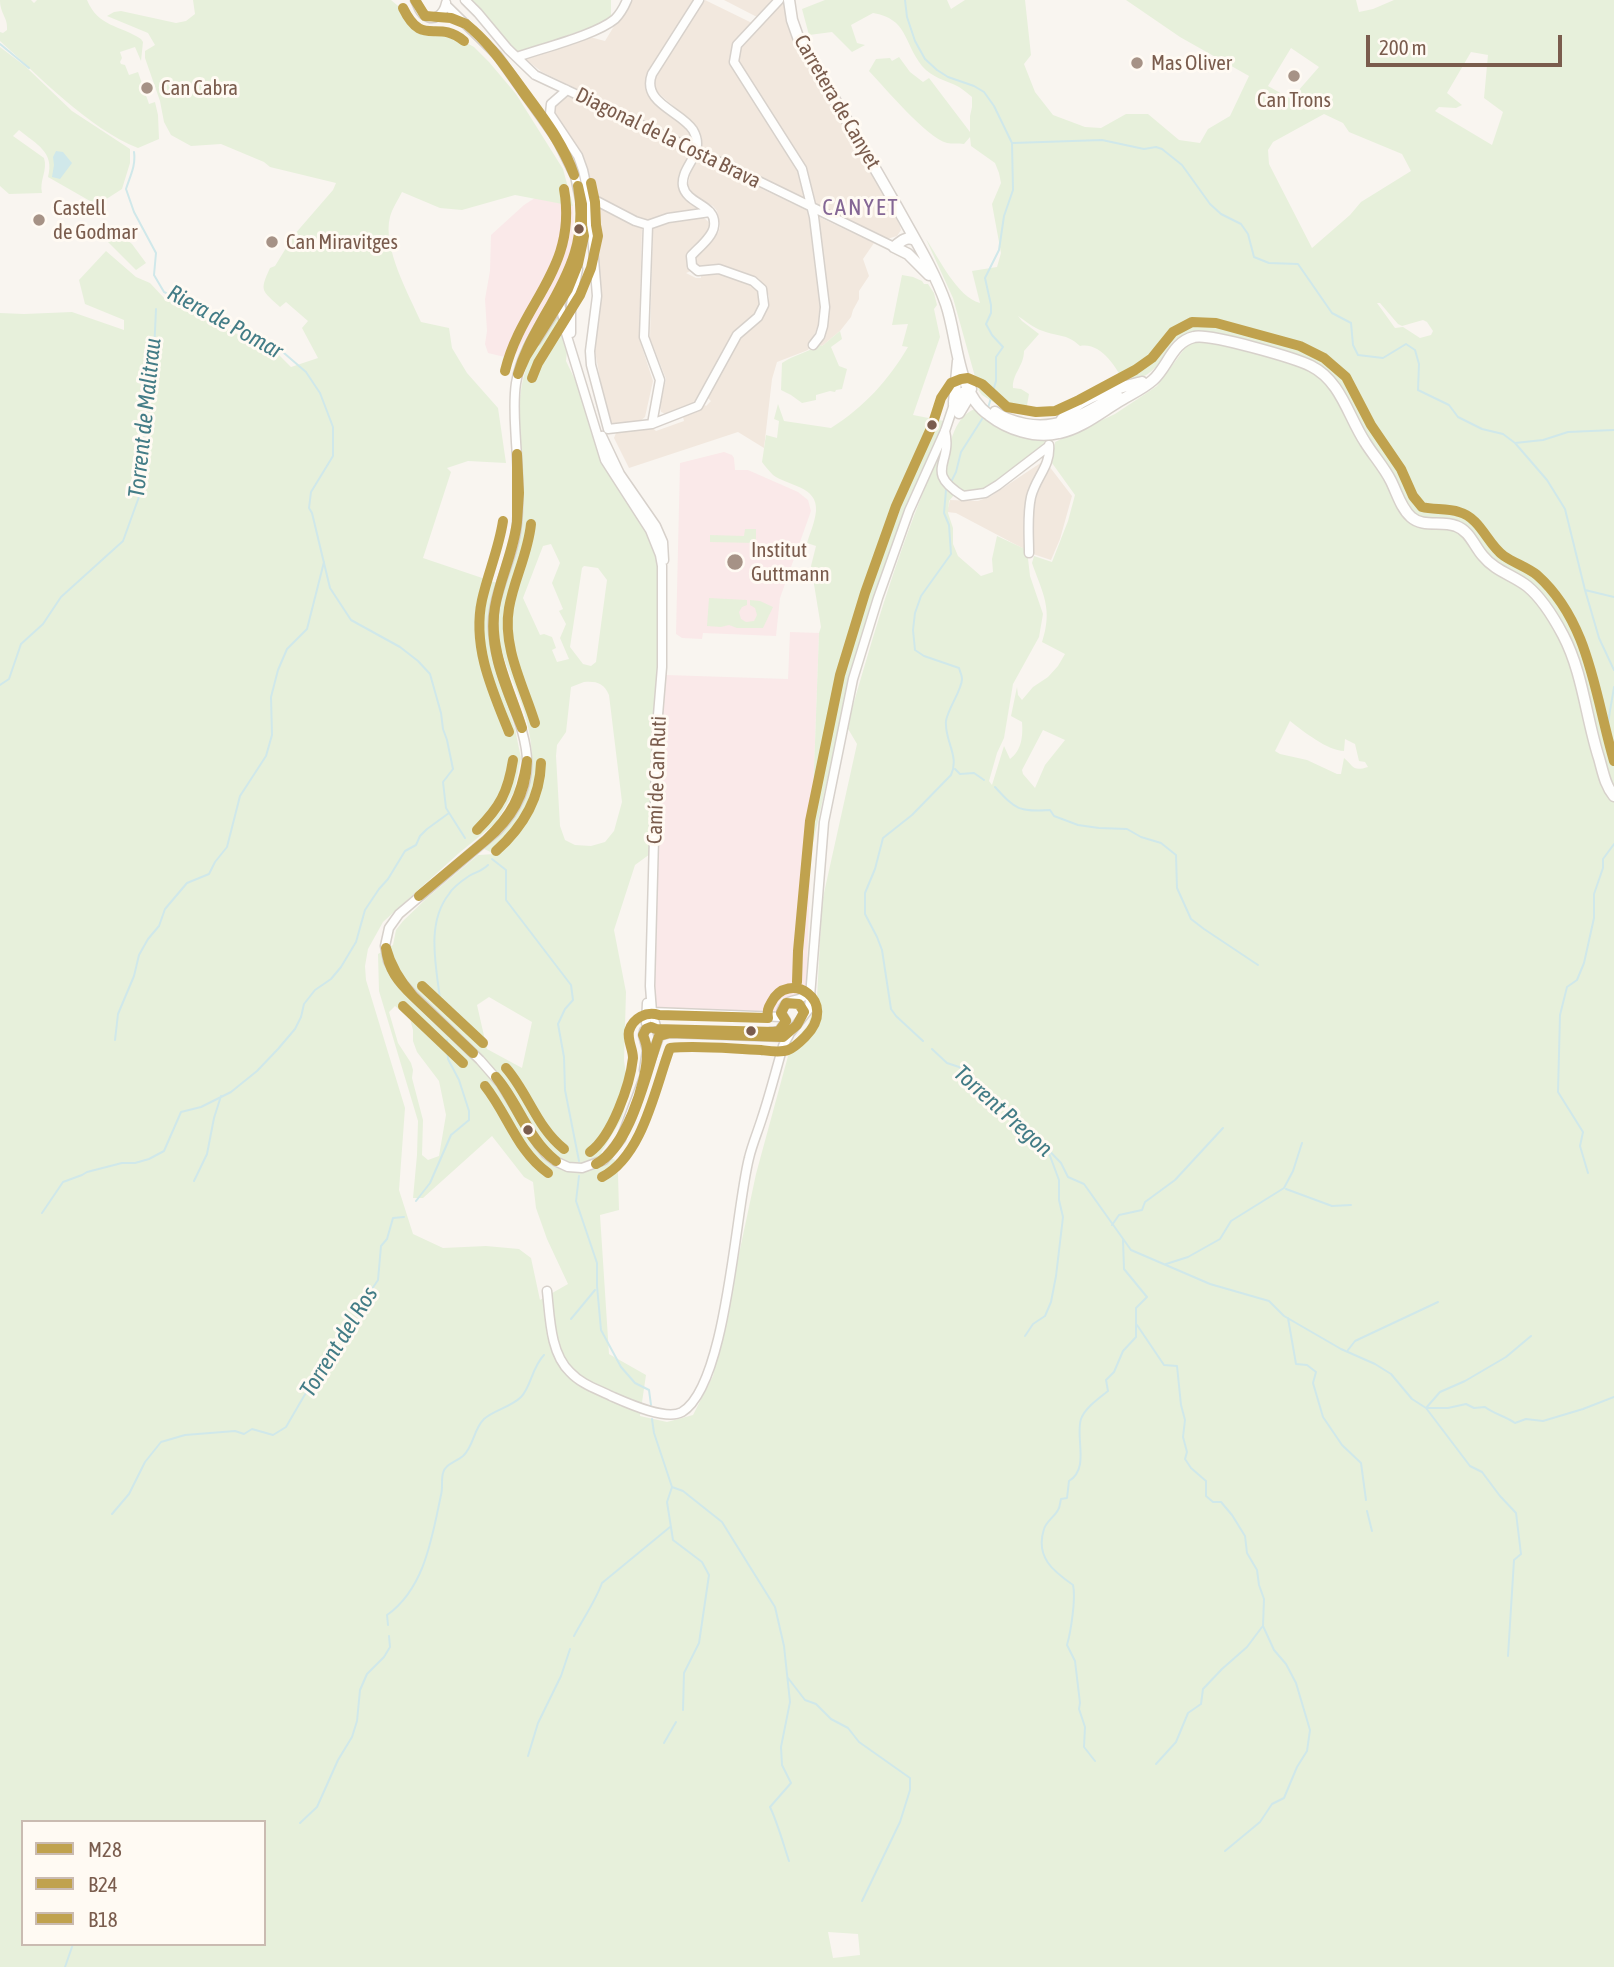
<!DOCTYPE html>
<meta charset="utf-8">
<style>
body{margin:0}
#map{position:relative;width:1614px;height:1967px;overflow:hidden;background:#f9f5f0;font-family:"Asap Condensed",sans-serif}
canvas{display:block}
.legend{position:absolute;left:21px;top:1820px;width:245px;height:126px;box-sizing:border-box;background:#fffaf3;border:2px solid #cabbb1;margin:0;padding:9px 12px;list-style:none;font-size:21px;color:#7a5c4d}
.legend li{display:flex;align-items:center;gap:14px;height:35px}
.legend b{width:35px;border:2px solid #cabbb1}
.scale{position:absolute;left:1366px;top:35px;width:196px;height:32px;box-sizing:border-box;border:4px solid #7a5c4d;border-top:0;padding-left:9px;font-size:21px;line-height:24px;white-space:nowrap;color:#7a5c4d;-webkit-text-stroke:5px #fffaf3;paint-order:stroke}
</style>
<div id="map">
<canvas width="1614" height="1967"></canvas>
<ul class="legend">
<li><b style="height:9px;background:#c0a24e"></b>M28</li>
<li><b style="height:9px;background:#c0a24e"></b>B24</li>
<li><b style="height:9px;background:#c0a24e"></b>B18</li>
</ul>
<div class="scale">200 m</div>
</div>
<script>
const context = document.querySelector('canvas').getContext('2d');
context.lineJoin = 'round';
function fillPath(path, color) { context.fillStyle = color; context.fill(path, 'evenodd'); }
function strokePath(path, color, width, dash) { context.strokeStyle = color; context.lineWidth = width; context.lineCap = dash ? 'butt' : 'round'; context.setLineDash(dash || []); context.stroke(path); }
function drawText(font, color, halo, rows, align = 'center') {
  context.font = font + ' "Asap Condensed",sans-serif'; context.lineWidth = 6; context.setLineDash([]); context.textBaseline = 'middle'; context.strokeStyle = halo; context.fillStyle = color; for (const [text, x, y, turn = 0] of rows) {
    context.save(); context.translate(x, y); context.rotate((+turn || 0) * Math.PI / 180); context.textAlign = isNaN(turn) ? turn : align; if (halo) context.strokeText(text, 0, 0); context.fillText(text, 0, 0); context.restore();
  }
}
fillPath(new Path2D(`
 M630,0H695L647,73L645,82L650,95L688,128L694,142L691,144L542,72L524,58L590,37L605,41Z
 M705,0L752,23L733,45L730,60L799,171L805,196L802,197L701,149L700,135L697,127L656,91L654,86L655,75Z
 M724,0H772L757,17Z
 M783,0H786L805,58L867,166H869L872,173L890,205L900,226L901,230L897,236L887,239L814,204L805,168L739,61L741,47Z
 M568,97L575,98L690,153L680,182L701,210L645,220L637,219L591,193L583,161L554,115L555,105L563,98Z
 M698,158L808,211L810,215L821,303L820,321L808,350L777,362L772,379L764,448L738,432L629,468L614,438L616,433L653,428L656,431L684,421L683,417L699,411L705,405L706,406L711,401L708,398L741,336L762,319L769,303V296L759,279L727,267L696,266L695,261L696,256L718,233L720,227L717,211L713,206L695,197L688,185L691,171Z
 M592,203L642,228L639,338L653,381L645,417L639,422L612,424L609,421L605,406L595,351L600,298Z
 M819,217L874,243L863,259L869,276L859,291V299L853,310L851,317L840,331L822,346L818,345L827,325L828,309Z
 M704,218L711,224L709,231L689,254L687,261L691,271L686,273L696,278H701V274L716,272L751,285L759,292L761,299L760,305L756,312L734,334L697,400L693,404L666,414L661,412L660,406L666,379L650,338L653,227L679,220Z
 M1045,460L1037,477L1026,550L956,513L947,512L950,500L978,501L991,496Z
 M1049,466L1072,496L1060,539L1051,560L1033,554L1032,539L1034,500L1038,489Z`), '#f2e8de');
fillPath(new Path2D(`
 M538,196L573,206L574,235L568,263L552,295L513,359L488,353L485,344L487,331L485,299L490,271L491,235L524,205Z
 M724,452L732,455L734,458L735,470H748L798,492L808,500L811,511L780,598L776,636L703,633L702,639L682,638L676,634L680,463Z
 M790,632L819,633L806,991L802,996L782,998L778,1003L779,1009L777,1013L654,1009L652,1005L658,830L660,717L666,675L788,679Z`), '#fae9e9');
fillPath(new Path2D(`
 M0,0H31L34,3L37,0H87C98,27 120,25 141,39L143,42L141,61L135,47L120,52L122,58L120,62L121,64L125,65L129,75L138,72L149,104L155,102L158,115L159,139L138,148C88,128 40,77 0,41V32L3,33L7,30C8,17 0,14 0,0Z
 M193,0H391L423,27L456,37L474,47L489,62L516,94L563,169L573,206L515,195L462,210L440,208L402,192C398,200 392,209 390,217C382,247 409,295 421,322L449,328L452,348L467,373L498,408L506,463L468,461L447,468L451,472L423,558L497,583L490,614L489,637L493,659L515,729L521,758L514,792L496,823L459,853L383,922L368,949L365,966L366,980L405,1108L399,1190L413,1234L443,1248L486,1246L519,1249L531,1258L540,1300L568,1284L547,1239L536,1208L533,1182L524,1177L492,1136L423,1198H413L417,1155L418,1121L379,991L378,954L393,945L396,930L403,921L427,898L478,855L495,854L484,849C536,805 542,758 519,697C511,675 500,654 498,631C496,594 517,559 522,522C529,474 510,414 526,369C530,355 538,336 548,327C551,324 555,322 558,316L567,351L566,361L647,528L658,561V646L650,854L635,865L614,930L626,992L624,1061L629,1091L622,1118L601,1153L615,1160L618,1174L619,1210L600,1215L609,1354L646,1375L640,1416L667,1422L693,1415L713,1376L756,1174L791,1045L808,1025L817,998L822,902L857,744L847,727C874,632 902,536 943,446L937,474L946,489L954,495L949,501L948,513L953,528V544L958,556L981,576L993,572L992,559L997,536L1027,550L1030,576L1043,614L1039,637L1013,684L1004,738L997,753L989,781L992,785L1004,746L1010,759C1022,750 1023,736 1022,722L1011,716L1017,687L1018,695L1022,700L1033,687L1048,677L1058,666L1065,654L1042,642C1053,609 1043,594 1032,563L1034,556L1052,562L1068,521L1075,495L1052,463L1055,442L1115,414L1157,386L1191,340L1220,343L1242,350L1247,342C1225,335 1193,323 1173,342C1170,346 1167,352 1164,356C1152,374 1145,377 1125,384C1116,367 1101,342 1080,346C1066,333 1058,337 1043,331C1033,328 1026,321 1018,316L1022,321L1039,334L1024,351C1024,366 1012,374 1013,388L1021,389L1029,394L1026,411L1001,407L982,395L979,391L953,298L926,239C939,258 957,297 980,303L972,271L997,267L1001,253L992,204L1001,183L999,173L995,163L971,146L970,137L964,144C959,143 952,144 947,143C926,137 886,89 869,71L876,59L890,58L892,61L899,57L910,72L923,82L929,78L970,132V116L972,107V97C968,94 964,90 959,87C946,80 932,78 922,66C903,42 908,19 873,13L851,25L857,43L865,45L852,52L832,32L809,35L802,9L825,0H947L951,9L965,0H1025L1031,55L1024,64L1035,92L1053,115L1085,127L1101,128L1126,114H1148L1179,140L1200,143L1208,129L1230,116L1249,76L1180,37L1126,0H1356L1359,12L1373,9L1394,0H1614V1967H0V313L24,314L72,312L124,330V320L85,304L79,280L106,251L136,277L150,283L165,299L268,349L279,355L291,367L318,358L302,328L308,321L286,302L280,307C262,290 259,292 270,268L275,266L294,235L333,190L336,183L270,167L264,162L221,144L191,146L171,135L164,122L160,101L145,58V51L155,45L148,33L107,16L114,12L121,11L176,23L186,21L195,14ZM1291,48L1319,67L1291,99L1268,86ZM1471,52L1488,55L1484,98L1503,112L1492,145L1435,111L1439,107L1456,108L1462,105L1447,93ZM1324,114L1343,123L1349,132L1402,154L1411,171L1361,202L1350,215L1312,248L1269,164L1268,150L1273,142ZM1377,303H1380L1398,324L1402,326L1423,320L1427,322L1433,331L1431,335L1420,338L1403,327L1395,328ZM551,544L560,563L552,583L563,609L559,611L566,624L560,638L569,659L557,662L552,650L556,648L552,637L544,634L540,635L523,598L543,546ZM584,566L598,568L607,580L596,662L591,666L583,664L570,647L582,568ZM584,682C596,681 604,683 609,695L622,802L614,831L605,842L591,846L575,845L565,840L560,826L556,756L557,745L566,732L571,687ZM1290,721C1303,731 1328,751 1344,751L1345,739L1355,744L1359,761L1365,762L1368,767C1352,772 1354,766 1344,758L1341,774H1337L1307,760L1280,754L1275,751ZM1043,730L1065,740L1045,765L1035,788L1023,774L1022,770ZM489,997L532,1022L522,1068L487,1049L477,1005ZM395,1006L410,1019L413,1030V1041L417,1052L439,1081L446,1115L439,1156L428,1160L422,1155L423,1120L412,1078L413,1070L411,1063L398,1043L389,1012ZM23,1822H264V1944H23ZM828,1932L858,1934L860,1955L833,1958Z
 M470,0H611V17L591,27L518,53Z
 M0,47L25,66L72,111L130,149V163L122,189L97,205L48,177C55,152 36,144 19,130L13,136L44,158C48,170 39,181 42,193L9,194L0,186Z
 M112,227L132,244L146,263L136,270L108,242Z
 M902,275L913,277L922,281L924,284H928L934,293L937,305L934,309L940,337L913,415L944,421L899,527L856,652L811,852L819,633L821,627L811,566L816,546L807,543C810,533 815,522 816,511C818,486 788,486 773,475C769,471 765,466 762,462L766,435L777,438L779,421L774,419L778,404L784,421L831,428C864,407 888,381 908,347L902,346L908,324L892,325Z
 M840,331L842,339L831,347L839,366L847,369L842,389L836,390L835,392L830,391L816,395V400L802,403L791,395L781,390L782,363C794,355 808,352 819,345L822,346Z
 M975,409L998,426L1046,440C1041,453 985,493 971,494C956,494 950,483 943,471C949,451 952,417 975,409Z
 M745,529H756V543L710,542V535L744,536Z
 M709,598L747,600V605L742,607L739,612L741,619L746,622L754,621L757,615L755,608L750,605V600L760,601L773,607L763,628H737L729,625L721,627L707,626Z`), '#e7f0db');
fillPath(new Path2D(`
 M56,151L63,152L72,163L60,179L52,177L54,165L53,157Z`), '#d0e8ea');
strokePath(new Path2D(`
 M905,0L907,17L915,41L925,59L937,70L948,77L974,86L984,92L994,106L1012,143L1013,190L1004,216L999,250L985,278L991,305V313L986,324L992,335L1003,347L996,357V381L988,408
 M0,44L29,68
 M1013,143L1102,140L1144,149L1156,147L1162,149L1182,165L1210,204L1221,214L1241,224L1248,234L1254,257L1269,263L1298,264L1332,313L1351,323L1353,345L1358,355L1383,358L1406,344L1415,350L1419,364L1418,390L1449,405L1458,417L1482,429L1503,434L1515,443L1547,480L1565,509L1585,590L1599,638L1614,670
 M134,152C136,166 130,176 126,189L134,212L156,253L154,275L164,292L216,317L249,337L277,347L306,372L320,393L333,427V456L311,492L309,508L312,513L330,588L351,620L400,647L418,661L430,674L441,713L443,729L447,740L453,769L443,782L446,808L465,838
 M1515,443L1543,440L1568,432L1614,430
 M951,482L956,472L961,452L984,416
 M1585,590L1614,597
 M0,685L9,679L21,644L43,624L61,597L123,541L140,494L142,453L154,352L156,309
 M1614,687C1611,710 1601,740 1614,761
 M955,769L960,774L974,773L984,780
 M995,787C1016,810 1019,812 1050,810L1054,816L1078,825L1099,828L1127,829L1141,837L1161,843L1176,855L1177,888L1191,919L1204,929L1258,965
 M492,859L506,870V900L571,985L573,1000L565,1009L558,1024L564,1057L565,1090L579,1161
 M440,999C436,965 426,923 449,894C453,887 463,880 469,876C476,872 482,871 488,865
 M115,1040L118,1014L134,976L139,955L148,939L159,926L165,909L187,883L209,874L215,862L227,847L240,796L266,756L272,735L271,697L278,670L287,649L307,629L324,562
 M923,1041L896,1016L891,1009L882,950L877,937L865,914V893L875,869L883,838L912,815L951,775C960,756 944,740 946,721C948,708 962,690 962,679C962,675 960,672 959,668L924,656L915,650L913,630L915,613L921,596L951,554L949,525L944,513L946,490L948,487
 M932,1049L947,1063L959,1067L1009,1109L1061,1163L1068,1177L1084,1184L1131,1250L1210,1284L1269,1301L1284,1316L1341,1349L1375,1364L1391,1374L1412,1399L1426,1408L1470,1466L1482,1472L1500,1496L1516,1513L1521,1554L1514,1560L1508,1656
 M1588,1173L1580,1146L1583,1132L1558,1092L1560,1015L1567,987L1577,980L1584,963L1594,918V894L1603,868V859L1614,844
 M579,1176L576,1201L597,1263V1286L601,1330L621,1367L635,1383L649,1390L651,1405
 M194,1181L207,1154L214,1118L221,1096
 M1286,1189L1332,1206L1351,1205
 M416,1201L430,1183L451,1135L469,1120V1111L459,1080L448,1059L447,1040
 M42,1213L63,1182L82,1175L87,1172L122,1163H135L149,1159L164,1151L181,1112L201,1107L231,1092L257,1071L278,1049L295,1029L301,1017L304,1004L315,990L331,979L341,967L356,942L365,910L379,889L388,879L405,851L416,845L420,836L427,829L449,813
 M1112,1225L1119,1215L1142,1210L1145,1202L1175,1180L1223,1128
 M1166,1264L1188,1257L1220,1239L1231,1221L1284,1188L1293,1171L1302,1143
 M1288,1318L1296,1364L1307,1365L1316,1372L1313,1383L1323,1417L1342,1445L1361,1463L1366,1500
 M571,1319L595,1290
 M1137,1325L1164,1365L1177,1366L1181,1405L1185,1420L1183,1437L1187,1452L1185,1459L1191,1468L1206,1481V1496L1213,1502H1221L1232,1515L1245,1536L1247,1553L1257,1570L1259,1585L1264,1599L1263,1626L1274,1650L1286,1664L1296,1683L1310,1730L1307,1751L1297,1767L1284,1798L1272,1804L1260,1822L1225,1851
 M1025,1336L1033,1324L1045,1316L1051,1302L1056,1276L1063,1217L1059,1200V1180L1047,1148
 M1348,1350L1355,1341L1438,1302
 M1426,1408L1440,1392L1465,1381L1506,1357L1531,1336
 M1427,1408H1448L1466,1404L1474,1408L1485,1407C1494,1414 1505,1416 1515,1423L1526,1419L1543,1421L1583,1409L1614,1397
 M652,1419L654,1433L672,1487L683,1491L722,1522L775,1607L784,1646L790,1702L781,1747L782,1765L791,1783L770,1807C778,1824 783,1843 789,1861
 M672,1487L667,1502L673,1540L702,1562L709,1575L699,1643L684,1673L683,1710
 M1367,1511L1372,1531
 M112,1514L129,1494L145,1462L161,1442L185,1435L235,1431L244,1434L252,1429L273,1435L286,1427L304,1396L321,1372L331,1347L338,1338L351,1331L373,1298L370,1292L378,1280L381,1246L387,1239L393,1218L404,1217
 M388,1625L387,1615C425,1588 432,1537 441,1495C443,1488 441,1480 443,1473C445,1464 456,1462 463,1456C474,1446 473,1430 484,1419C494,1410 511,1407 521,1397C531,1387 532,1367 544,1355
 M574,1636C583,1619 596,1600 602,1583L670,1527
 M788,1678L805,1700L816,1704L831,1719L848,1728L859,1742L910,1778V1790L900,1822L862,1901
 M664,1743L676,1722
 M528,1756L538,1723L561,1676L570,1649
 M1095,1761L1084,1747L1085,1727L1079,1709L1080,1703L1075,1661L1067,1645C1071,1631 1076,1598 1073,1585C1053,1571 1035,1557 1044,1529C1046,1522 1054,1517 1058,1510C1060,1507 1060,1503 1061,1499L1067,1498L1069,1481C1090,1468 1075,1438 1081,1419C1085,1408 1099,1398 1108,1391L1106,1380L1114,1372L1123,1351L1136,1337V1308L1147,1297L1124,1269L1123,1240
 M1156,1764L1176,1742L1188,1713L1201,1704L1203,1689L1222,1669L1247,1647L1262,1627
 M300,1823L317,1807L338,1760L352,1737L357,1721L360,1690L367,1674L384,1657L390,1647L389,1636
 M65,1967L73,1944`), '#d0e8ea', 2);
const minor = new Path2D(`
 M415,0C418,5 419,12 424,15C435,23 444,13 446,3
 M465,0L478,13L508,49L535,75L697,151L894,247
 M779,0L737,45L734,62L802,169L814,217L825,307L823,326L820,336L813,345
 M446,5L497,55L556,138L575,176L582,209V233L584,237
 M517,57C542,48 596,35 615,19C621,13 624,7 627,0
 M567,90L551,104L550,114L578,156L583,170L589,197L597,296L590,351L591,365L608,429L652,424L698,406L737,335L758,317L764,305L762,289L753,281L719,269L698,271L692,266L691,256C698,248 713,237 714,226C717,204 687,205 683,186C680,166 707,154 693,130C681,111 641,103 652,74L699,0
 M589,197L635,221L648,225
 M648,225L644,337L660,380L652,424
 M648,225L668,218L710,212
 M576,254C571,265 567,277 561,288C545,320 522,347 516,383C513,403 515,422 516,442C518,472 520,502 516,532C511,565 491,596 493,630C498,705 564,759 498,830L399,914L389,928L385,946L388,961L396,976L413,995L480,1060L501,1084L538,1144L546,1154L555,1161L568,1167L582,1168L604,1160L621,1139L659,1037L652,1012L650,986L657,727L662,667V566L660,555L650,530L605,460L566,333L560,303L574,268L582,233
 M571,333V305L578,269
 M536,341L561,302
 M945,431C953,464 923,471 963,496L985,493L998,485L1049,446
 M602,436L620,474L656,526L663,542L664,560
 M1029,553C1029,535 1027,515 1031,497C1036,477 1051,466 1049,445
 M647,1003L646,1023L648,1028
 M652,1012L782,1017
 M786,1021L781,1013C785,994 801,1006 809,990
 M770,1032L779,1031L786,1021
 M659,1036L670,1033L783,1037L790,1033L809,1009L824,822L853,679L878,598L909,511L945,431L954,404
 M644,1070L647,1050L643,1035L644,1031L648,1028
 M547,1291C550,1317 550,1353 570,1372C581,1384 597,1389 611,1396C627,1403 666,1421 682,1412C727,1385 735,1212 749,1158C752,1145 758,1131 762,1118C770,1094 776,1070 783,1046L789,1035`);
const tertiary = new Path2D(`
 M789,0L792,20L798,37C831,94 865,150 897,207C914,238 934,270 946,304C958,339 956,392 989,415C1007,429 1035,439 1059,433C1080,429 1100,413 1118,402C1129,395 1143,389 1153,380C1168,367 1172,342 1194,337C1209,333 1295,358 1311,366C1341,381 1348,416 1365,442C1373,455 1384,467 1391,481C1397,493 1401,508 1411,517C1423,528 1442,520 1456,526C1470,531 1474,546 1483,556C1495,571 1513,575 1527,586C1543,599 1554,618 1563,635C1583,673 1586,718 1599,758C1603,772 1605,785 1614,796
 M915,240C906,236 901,241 894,247L908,254L929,275
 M954,402L958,361
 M954,404L960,394L965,392L971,395
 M995,412C1004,419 1015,422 1025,424C1062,431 1086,412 1117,395
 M959,413L968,398L971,389
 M1058,425C1076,396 1112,390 1142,382`);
strokePath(minor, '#d7d1cb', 11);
strokePath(tertiary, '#d7d1cb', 13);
strokePath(minor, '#fefefd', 8);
strokePath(tertiary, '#fefefd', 10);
strokePath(new Path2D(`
 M415,0L425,16L451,18L466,24L473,30
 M473,30C494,49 510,72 526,94C545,120 564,144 574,175
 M473,30C494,49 509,72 525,95C544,120 562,145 574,175
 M518,374C524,352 534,335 545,315C571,270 587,238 578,186
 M518,374L526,356L568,289L578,264L584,236L582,226V204L578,186
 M517,454L519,493L517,522
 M517,454V522
 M517,522C514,552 500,578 495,607C488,649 510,689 522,728
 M517,522C513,552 500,578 495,607C487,648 507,690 522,728
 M486,840C512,815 521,797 527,761
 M486,840C511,819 526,795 527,761
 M419,896L486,840
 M419,896L486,840
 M386,948C391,967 400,981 413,996
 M386,948C388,969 398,982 413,996
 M413,996L473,1053
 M413,996L473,1053
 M786,1003L799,1004L804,1012L797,1025L783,1037L670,1033L659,1036C646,1072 632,1146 596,1164C624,1149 648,1082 647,1051C647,1045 645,1040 643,1035L646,1029L651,1027L656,1029L774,1032L779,1031L786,1021L781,1013Z
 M496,1077C519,1103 527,1138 556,1161
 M496,1077C517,1104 526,1140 556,1161`), '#c0a24e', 10);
strokePath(new Path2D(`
 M403,8C423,49 436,18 464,41
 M505,371C522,301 578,269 564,189
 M532,378L538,363L580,295L591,268L598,236L596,225L595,202L591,183
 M503,521C499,548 488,573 482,600C472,646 492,690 509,732
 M531,524C528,554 514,579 509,608C502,647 524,687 535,723
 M477,830C500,807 508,792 513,760
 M496,851C523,827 540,799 541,763
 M422,986L483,1043
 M403,1006L463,1063
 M506,1068C528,1093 537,1128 564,1149
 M485,1086C508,1115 517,1151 548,1173
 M590,1152C612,1136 630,1085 633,1058C633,1049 627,1040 629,1031C633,1018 646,1011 659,1015L768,1018C767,1011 768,1008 771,1003C788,968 841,1001 805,1037C800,1042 794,1048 788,1050C780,1053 769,1051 761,1050C731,1049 699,1045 670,1048C655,1088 643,1156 602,1177`), '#c0a24e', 10);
strokePath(new Path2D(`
 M797,982L798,951L810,821L840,675L865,593L896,506L932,426L941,398L951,383L961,379L968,378L982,384L1007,407L1036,412L1055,411L1079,400L1135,370L1152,358L1173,332L1192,322L1216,323L1300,346L1324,358L1346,377L1371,425L1401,469L1413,496L1422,507C1433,510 1447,508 1459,512C1481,518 1487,544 1504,556C1514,563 1527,567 1537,575C1590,622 1595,697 1614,761`), '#c0a24e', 10);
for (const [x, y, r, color] of [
 [1137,63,7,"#a69286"],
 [1294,76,7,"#a69286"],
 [147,88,7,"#a69286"],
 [39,220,7,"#a69286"],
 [579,229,6,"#7a5c4d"],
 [272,242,7,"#a69286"],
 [932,425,6,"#7a5c4d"],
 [735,562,9,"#a69286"],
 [751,1031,6,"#7a5c4d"],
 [528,1130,6,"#7a5c4d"]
]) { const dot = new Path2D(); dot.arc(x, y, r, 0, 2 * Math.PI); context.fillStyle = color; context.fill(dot); strokePath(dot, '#fffaf3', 2.5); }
drawText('21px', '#7a5c4d', '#fffaf3', [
 ["Mas Oliver",1151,63],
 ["Can Cabra",161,88],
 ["Can Trons",1294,100,"center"],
 ["Castell",53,208],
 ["de Godmar",53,232],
 ["Can Miravitges",286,242],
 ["Institut",751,550],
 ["Guttmann",751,574]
], 'left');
drawText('21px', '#7a5c4d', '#fffaf3', [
 ["Carretera de Canyet",837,102,60],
 ["Diagonal de la Costa Brava",668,138,26],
 ["Camí de Can Ruti",657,780,-88]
]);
context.letterSpacing = '2px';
drawText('23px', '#846695', '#fffaf3', [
 ["CANYET",861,208]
]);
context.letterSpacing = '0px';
drawText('italic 23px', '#437c86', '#fffaf3', [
 ["Riera de Pomar",225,322,29],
 ["Torrent de Malitrau",145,418,-84],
 ["Torrent Pregon",1003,1111,42],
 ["Torrent del Ros",339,1342,-58]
]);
</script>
